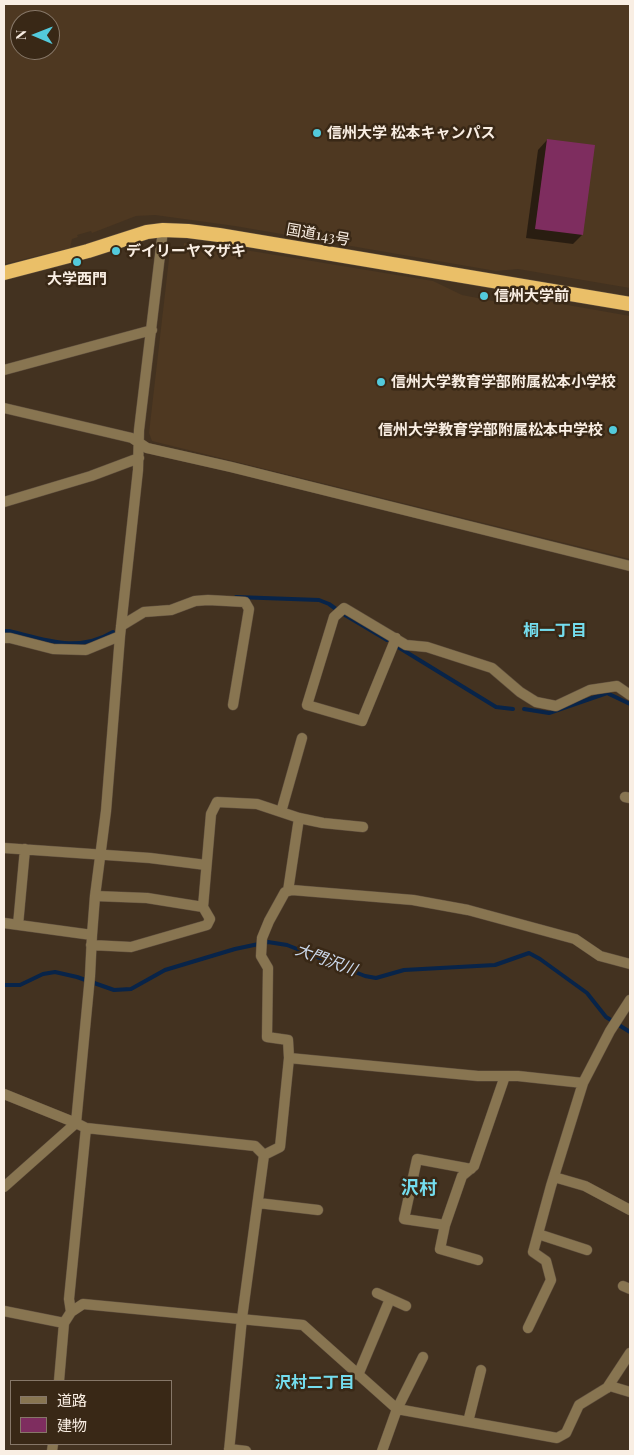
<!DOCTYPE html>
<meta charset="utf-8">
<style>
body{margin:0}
#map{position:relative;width:634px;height:1455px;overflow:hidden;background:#433220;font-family:"Playfair Display","Noto Sans JP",serif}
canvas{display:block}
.frame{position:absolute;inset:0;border:5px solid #f9eee3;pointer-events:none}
.legend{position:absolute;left:10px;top:1380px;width:162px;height:65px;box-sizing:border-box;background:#392816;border:1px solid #867768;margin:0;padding:6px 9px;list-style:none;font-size:15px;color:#f9eee3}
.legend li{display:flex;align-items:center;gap:10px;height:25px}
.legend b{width:25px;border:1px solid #867768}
.north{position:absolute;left:10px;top:10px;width:50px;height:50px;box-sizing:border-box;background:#392816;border:1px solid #867768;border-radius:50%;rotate:271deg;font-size:14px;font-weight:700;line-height:20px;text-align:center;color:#f9eee3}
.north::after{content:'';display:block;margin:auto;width:18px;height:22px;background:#53cadc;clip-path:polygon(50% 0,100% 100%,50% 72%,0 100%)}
</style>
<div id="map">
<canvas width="634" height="1455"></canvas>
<div class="frame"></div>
<ul class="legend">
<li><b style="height:6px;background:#887551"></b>道路</li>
<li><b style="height:14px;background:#7e2d5f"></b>建物</li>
</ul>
<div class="north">N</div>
</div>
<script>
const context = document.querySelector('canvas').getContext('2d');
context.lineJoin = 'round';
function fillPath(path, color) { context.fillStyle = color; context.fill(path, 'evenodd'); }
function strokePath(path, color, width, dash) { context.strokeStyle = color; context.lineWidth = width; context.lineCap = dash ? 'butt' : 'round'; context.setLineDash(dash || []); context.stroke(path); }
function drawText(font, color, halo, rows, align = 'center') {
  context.font = font + ' "Playfair Display","Noto Sans JP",serif'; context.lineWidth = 5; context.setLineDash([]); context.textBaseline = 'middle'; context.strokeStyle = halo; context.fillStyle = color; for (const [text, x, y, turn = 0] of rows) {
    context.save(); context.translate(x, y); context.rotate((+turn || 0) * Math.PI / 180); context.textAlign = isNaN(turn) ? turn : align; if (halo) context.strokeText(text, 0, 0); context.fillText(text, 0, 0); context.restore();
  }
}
fillPath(new Path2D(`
 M4,4H630V288L518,269L496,271L235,226L155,215L136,216L92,233L91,231L77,235L78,237L72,239L70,248L4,264ZM20,20H50V50H20Z
 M184,243L233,248L433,281L462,295L493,301L522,297L630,316V559L152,441L149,433L170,250L183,252Z`), '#4e3821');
fillPath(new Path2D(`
 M547,140L582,235L573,244L526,238L538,150Z`), '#0007');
strokePath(new Path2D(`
 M236,597L319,600L329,604L336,609
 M345,615L387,640
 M4,631H9C46,640 78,653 113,632
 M398,647L496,707L513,709
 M524,709L549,713L607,693L630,704
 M4,985H20L43,974L55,972L77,977L114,990L131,989L165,970L235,949L268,942L287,945L365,976L376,978L404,970L495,965L529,953L540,959L587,993L606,1017L630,1032`), '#082449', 4);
fillPath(new Path2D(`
 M547,139L595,145L583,235L535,229Z`), '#7e2d5f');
const minor = new Path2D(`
 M4,370L152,330
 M4,408L132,438L147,448L231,467L630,566
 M4,502L91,476L139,458
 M121,626L144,612L171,610L195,601L208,600L245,602L249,609L233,705
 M4,638H10L53,649L86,650L120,636
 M396,638L362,721L307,705L334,617L344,608L406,645L427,647L492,668L520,692L536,702L556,706L590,690L617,686L630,695
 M625,797L630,798
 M281,812L302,738
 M4,848L150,858L206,865
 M288,891L299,818
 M95,896L147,898L203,907
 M4,923L92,935
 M18,925L25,849
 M91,945L131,947L207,925L210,919L203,907L211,814L217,802L257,804L299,818L323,823L363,827
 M289,1058L478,1076H518L583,1083
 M4,1094L76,1123L86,1128L255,1146L264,1155
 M264,1155L280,1147L289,1058L288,1040L267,1037L268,968L261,956L262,938L269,921L285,892L292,890L413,900L468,910L575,939L600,956L630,964
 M554,1177L585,1186L630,1210
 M4,1187L76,1123L90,976L92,935L95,896L106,811L120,636L138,470L139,430L163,230
 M258,1203L318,1210
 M445,1225L404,1219L417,1159L471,1169
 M538,1234L587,1250
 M478,1260L440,1249L445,1225L462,1176L474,1166L505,1076
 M623,1286L630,1289
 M377,1293L406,1306
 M4,1311L64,1323
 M71,1312L69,1299L86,1128
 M528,1328L551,1280L546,1261L533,1252L551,1186L583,1083L610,1031L630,1000
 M358,1375L390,1299
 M59,1381L64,1323L71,1312L83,1304L303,1325L397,1409L557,1438L566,1433L579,1405L610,1386L630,1392
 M607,1388L630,1353
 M468,1422L481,1370
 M229,1449L246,1451
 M52,1451L53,1444
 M229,1451L242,1318L264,1155
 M382,1451L397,1409L423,1357`);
const trunk = new Path2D(`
 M4,273L88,251L147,232L163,230L188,231L219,235L630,304`);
strokePath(minor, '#60503f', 11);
strokePath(trunk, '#60503f', 15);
strokePath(minor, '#887551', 10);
strokePath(trunk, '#eabf68', 14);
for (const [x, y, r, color] of [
 [317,133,5,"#53cadc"],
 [116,251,5,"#53cadc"],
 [77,262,5,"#53cadc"],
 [484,296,5,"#53cadc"],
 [381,382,5,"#53cadc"],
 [613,430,5,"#53cadc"]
]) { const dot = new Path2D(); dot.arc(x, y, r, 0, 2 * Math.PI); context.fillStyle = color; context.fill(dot); strokePath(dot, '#392816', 2); }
drawText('bold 15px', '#f9eee3', '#392816', [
 ["信州大学 松本キャンパス",327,133],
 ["デイリーヤマザキ",126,251],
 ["大学西門",77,279,"center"],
 ["信州大学前",494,296],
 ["信州大学教育学部附属松本小学校",391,382],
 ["信州大学教育学部附属松本中学校",603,430,"right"]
], 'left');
drawText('15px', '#f9eee3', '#392816', [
 ["国道143号",318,235,10]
]);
drawText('bold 16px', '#74ddee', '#392816', [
 ["桐一丁目",555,631],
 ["沢村二丁目",315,1383]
]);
drawText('italic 16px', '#cddbef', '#392816', [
 ["大門沢川",326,960,20]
]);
drawText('bold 18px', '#74ddee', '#392816', [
 ["沢村",419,1188]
]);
</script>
